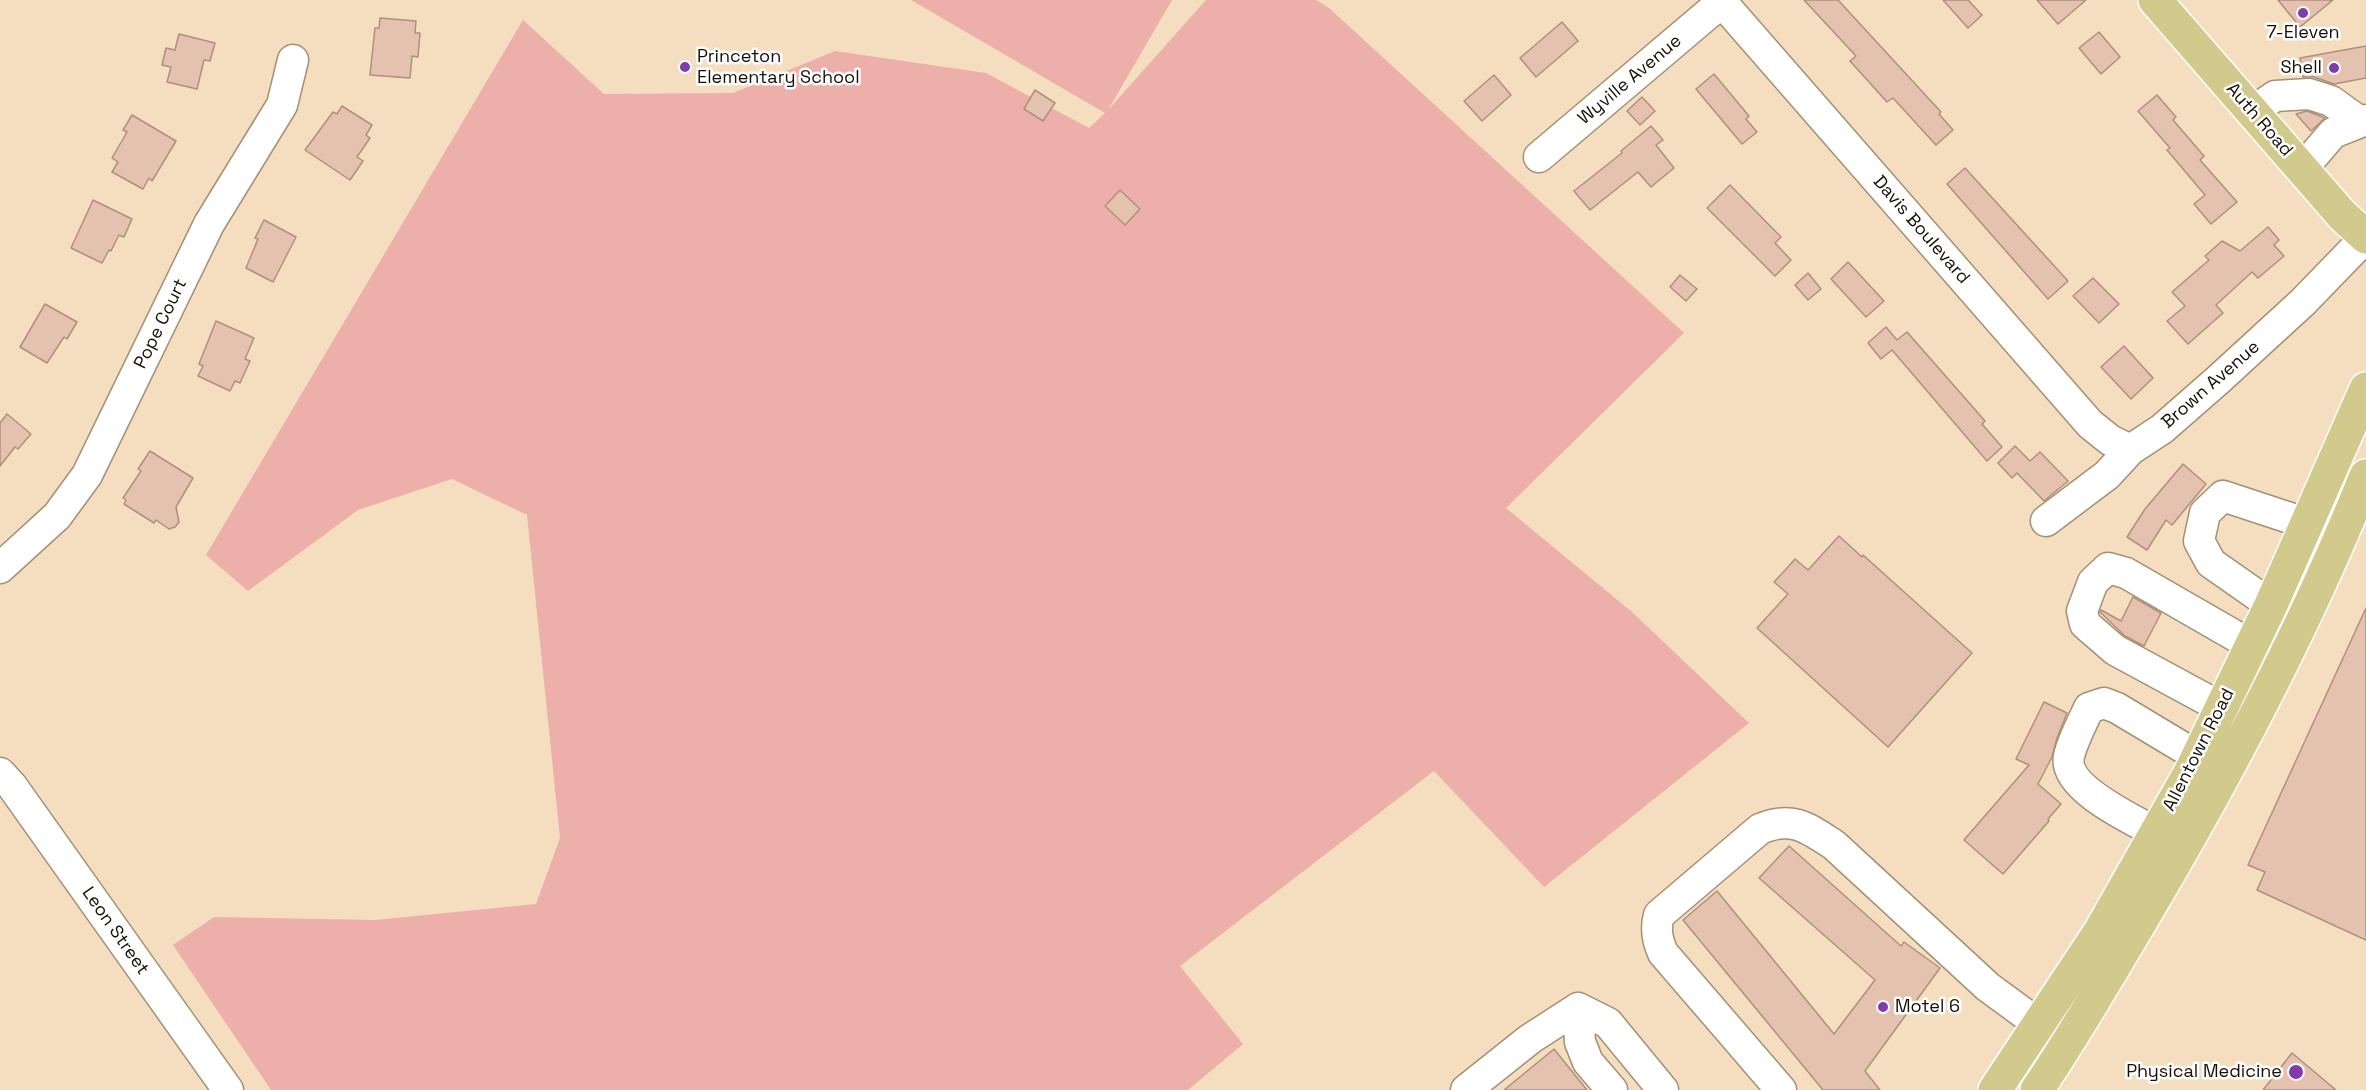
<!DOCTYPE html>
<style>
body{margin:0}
canvas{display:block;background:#f4debf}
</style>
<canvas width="2366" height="1090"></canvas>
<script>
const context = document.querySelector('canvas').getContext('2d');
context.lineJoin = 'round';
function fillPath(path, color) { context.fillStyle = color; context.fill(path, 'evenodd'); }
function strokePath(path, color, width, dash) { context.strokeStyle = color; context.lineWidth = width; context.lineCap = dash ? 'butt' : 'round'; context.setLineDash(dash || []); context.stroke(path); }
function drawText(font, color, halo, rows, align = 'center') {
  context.font = font + ' "Space Grotesk",sans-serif'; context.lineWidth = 5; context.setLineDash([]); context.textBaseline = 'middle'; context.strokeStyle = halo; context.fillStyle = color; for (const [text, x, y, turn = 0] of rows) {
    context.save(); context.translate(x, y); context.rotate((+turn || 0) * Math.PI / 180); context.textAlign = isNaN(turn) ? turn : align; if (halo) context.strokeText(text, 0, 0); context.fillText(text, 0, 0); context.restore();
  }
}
fillPath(new Path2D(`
 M911,0H1172L1108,110L1206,0H1316L1329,8L1684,333L1506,508L1632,612L1749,723L1544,887L1434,771L1180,966L1243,1044L1188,1090H271L173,945L214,917L375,920L536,904L560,838L527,515L452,479L358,510L248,591L206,555L523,20L604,94L733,93L835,51L986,73L1089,128L1105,113Z`), '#edafa9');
const building = new Path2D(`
 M1804,0H1838L1941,112L1939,114L1953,130L1936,145L1893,98L1887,102L1850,61L1856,56Z
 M1943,0H1968L1982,15L1968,28Z
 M2037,0H2086L2058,24Z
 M2278,0H2333L2300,27Z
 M380,18L416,21L415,33H420L418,57L412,56L410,78L370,75L375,28H379Z
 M1562,22L1578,41L1536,77L1520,58Z
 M2099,32L2120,57L2101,74L2079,48Z
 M179,34L215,43L210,61L204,60L197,89L167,82L171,67L162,65L166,48L175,50Z
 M2366,46V78L2334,84L2314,77H2303L2300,58Z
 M1714,74L1749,116L1746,119L1757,132L1742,144L1696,89Z
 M1494,75L1511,95L1482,121L1464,101Z
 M1035,90L1055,103L1043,121L1024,109Z
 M2157,95L2176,117L2173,120L2204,156L2200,160L2237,202L2211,224L2194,204L2205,195L2167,150L2170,148L2138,111Z
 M1642,97L1655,111L1640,125L1627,111Z
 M342,106L372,125L366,135L370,138L357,157L363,161L350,180L305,150L333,112L337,114Z
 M2307,111L2325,118L2311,131L2296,114Z
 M132,115L176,141L152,181L149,178L143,189L112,172L118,162L112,158L127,132L123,130Z
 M1651,126L1663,140L1656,145L1674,168L1651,187L1638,172L1590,210L1574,191L1622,153L1621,151Z
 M1965,168L2068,281L2048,299L1947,184Z
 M1730,185L1781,237L1775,243L1791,260L1775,276L1707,208Z
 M1120,190L1140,209L1125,225L1105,206Z
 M93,200L132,219L124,237L119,235L111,251L109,250L102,263L71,248Z
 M264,220L296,237L273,282L246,268L258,239L255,238Z
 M2268,227L2279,240L2274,245L2284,256L2258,278L2252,272L2216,305L2223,313L2188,344L2167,321L2185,306L2172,292L2209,260L2205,256L2222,241L2240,251Z
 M1848,262L1884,301L1866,317L1831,279Z
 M1808,273L1821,289L1808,300L1795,285Z
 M1680,275L1697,289L1686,301L1670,287Z
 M2093,278L2119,304L2099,323L2073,296Z
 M45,304L77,322L67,339L64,337L47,363L20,347Z
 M216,321L254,338L245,359L250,361L240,383L235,381L230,391L198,376L203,366L199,364Z
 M1886,327L1897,340L1907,332L1985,421L1982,424L2002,447L1987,461L1892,350L1881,359L1868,343Z
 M2124,346L2153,378L2131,399L2101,367Z
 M7,414L31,434L18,449L15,447L0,466V423Z
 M2015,446L2030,461L2040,452L2068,481L2044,501L2017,473L2012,478L1998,463Z
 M150,451L193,478L176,507L179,522L175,527L169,529L156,520L154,523L124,504L126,500L123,498L141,471L138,469Z
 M2183,464L2206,484L2172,525L2166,520L2147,550L2127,537L2145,509Z
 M1839,536L1862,557L1863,555L1972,653L1888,747L1757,628L1788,594L1774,582L1788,567L1795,559L1808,570Z
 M2133,597L2161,613L2144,646L2125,636L2100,612L2101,610L2121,621Z
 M2366,608V940L2257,890L2265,872L2248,865Z
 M2044,702L2067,713L2057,738L2052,757L2038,784L2061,804L2048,819L2049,821L2003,874L1964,840L2029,765L2016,759Z
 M1789,846L1901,946L1904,942L1940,968L1865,1071L1880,1090H1823L1683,920L1717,891L1834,1034L1875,980L1759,878Z
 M1554,1049L1587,1090H1504Z
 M2292,1053L2336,1090H2263Z`);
fillPath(building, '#e4c2af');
strokePath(building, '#b08f7d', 1.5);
const minor = new Path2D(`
 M1720,0L2090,424L2110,440L2130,450
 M2252,112L2275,96L2309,94L2331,101L2360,122
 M1539,157L1722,2
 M2302,169L2333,133L2366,120
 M2046,521L2107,475L2130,450L2162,429L2218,380L2303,302L2366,237
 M0,568L57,516L87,475L209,224L282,105L293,60
 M2271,605L2211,563L2199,541L2205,513L2223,496L2308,524
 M2222,708L2115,650L2085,624L2082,611L2093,582L2108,568L2126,573L2251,645
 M0,773L12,786L228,1090
 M2157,833C2134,820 2062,788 2069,756C2073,740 2082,723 2089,708L2104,703L2117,708L2197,756
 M1578,1008L1580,1042L1588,1062L1612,1090
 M1466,1090L1530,1039L1578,1008L1608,1023L1663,1090
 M1781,1090L1663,953C1657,940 1655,929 1659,915L1760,829C1792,815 1808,828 1834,845L1988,987L2067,1045`);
const major = new Path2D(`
 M2155,0L2342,215L2366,237
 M1995,1090L2101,930L2190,773L2271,605L2366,389
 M2037,1090C2077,1031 2112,970 2148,909C2230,770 2306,626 2366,476`);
strokePath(minor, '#a59074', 33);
strokePath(major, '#fff', 36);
strokePath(minor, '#fff', 30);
strokePath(major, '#d2c98c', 33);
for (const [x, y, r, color] of [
 [2303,13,6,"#823bad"],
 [685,67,6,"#823bad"],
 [2334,68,6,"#823bad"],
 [1883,1007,6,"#823bad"],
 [2296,1072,8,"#823bad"]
]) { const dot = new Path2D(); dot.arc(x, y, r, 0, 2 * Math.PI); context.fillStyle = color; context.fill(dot); strokePath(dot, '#fff', 2); }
drawText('18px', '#170f05', '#fff', [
 ["7-Eleven",2303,33,"center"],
 ["Princeton",697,57],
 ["Elementary School",697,78],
 ["Shell",2322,68,"right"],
 ["Motel 6",1895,1007],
 ["Physical Medicine",2282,1072,"right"]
], 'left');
drawText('18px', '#170f05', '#fff', [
 ["Wyville Avenue",1630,80,-40],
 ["Auth Road",2259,120,49],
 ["Davis Boulevard",1921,230,49],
 ["Pope Court",161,324,-64],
 ["Brown Avenue",2211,385,-41],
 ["Allentown Road",2199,750,-63],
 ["Leon Street",115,931,55]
]);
</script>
